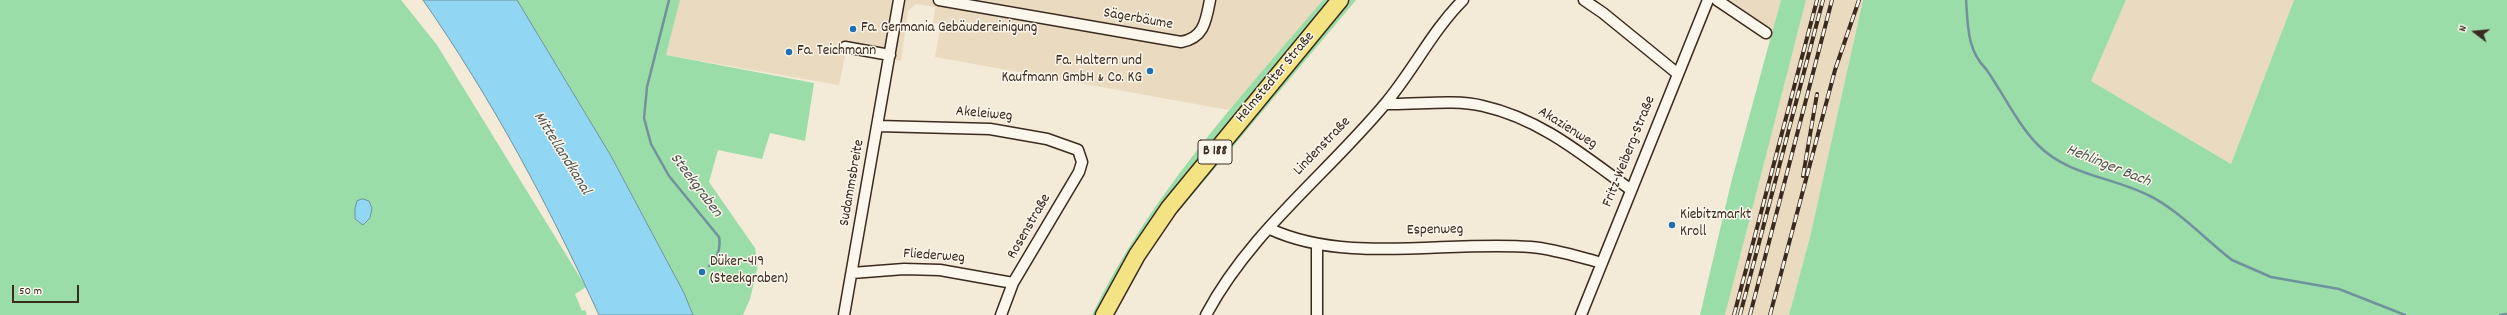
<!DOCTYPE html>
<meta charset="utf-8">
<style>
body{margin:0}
#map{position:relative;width:2507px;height:315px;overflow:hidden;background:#f3ead8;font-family:Dekko,sans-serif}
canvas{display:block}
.north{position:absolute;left:2455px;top:12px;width:40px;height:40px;-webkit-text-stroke:3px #fbf7ec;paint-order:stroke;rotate:286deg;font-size:11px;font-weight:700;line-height:16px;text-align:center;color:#3b2a1e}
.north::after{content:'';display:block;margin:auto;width:14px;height:18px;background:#3b2a1e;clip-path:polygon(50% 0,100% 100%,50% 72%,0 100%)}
.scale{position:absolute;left:12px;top:285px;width:67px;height:18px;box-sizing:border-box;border:2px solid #3b2a1e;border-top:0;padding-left:5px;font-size:12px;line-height:14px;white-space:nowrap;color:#3b2a1e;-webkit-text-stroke:3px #fbf7ec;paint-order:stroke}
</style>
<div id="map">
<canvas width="2507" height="315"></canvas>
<div class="north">N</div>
<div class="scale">50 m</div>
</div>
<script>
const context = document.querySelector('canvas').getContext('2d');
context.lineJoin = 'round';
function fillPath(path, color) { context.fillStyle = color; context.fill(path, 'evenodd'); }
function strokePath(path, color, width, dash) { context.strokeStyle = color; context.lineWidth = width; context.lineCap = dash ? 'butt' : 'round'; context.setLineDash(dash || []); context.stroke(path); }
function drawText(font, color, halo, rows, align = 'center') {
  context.font = font + ' Dekko,sans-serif'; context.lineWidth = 3; context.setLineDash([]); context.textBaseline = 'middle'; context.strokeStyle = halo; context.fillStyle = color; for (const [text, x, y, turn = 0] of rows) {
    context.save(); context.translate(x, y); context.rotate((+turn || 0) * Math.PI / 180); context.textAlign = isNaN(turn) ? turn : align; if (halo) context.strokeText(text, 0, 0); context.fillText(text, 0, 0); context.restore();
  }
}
fillPath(new Path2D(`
 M680,0H1323L1229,110L935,57L941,24L933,23L935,7L916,4L908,11L901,61L846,51L839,85L666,55Z
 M1703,0H1781L1770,41L1760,35Z
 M1806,0H1863L1810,237L1789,315H1725Z
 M2126,0H2294L2231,164L2091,81Z`), '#eadbc0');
fillPath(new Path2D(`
 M0,0H401L437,45L586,287L575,294L582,311L585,310L587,315H0Z
 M517,0H680L666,55L814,83L805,141L770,133L762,159L718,150L709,182L755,248L758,265L750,299L743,315H693L684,293L611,156Z
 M1323,0H1356L1163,230L1143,259L1113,315H1092C1149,196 1238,100 1323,0Z
 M1781,0H1806L1725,315H1700L1731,183Z
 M1863,0H2126L2091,81L2231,164L2294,0H2507V315H1789L1810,237Z`), '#9adda8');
const water = new Path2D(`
 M423,0H517L611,156L684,293L693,315H599C549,206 492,99 423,0Z
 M363,199L369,201L372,208L370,218L363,225L355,219V208L357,201Z`);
fillPath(water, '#91d7f3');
strokePath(water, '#6f929e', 1);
strokePath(new Path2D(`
 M669,0L647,87L644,118L651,144L669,176L719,237C721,249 718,258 709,266
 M1966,0C1968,26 1967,50 1986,69C2003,93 2018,125 2038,145C2067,175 2112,177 2148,195C2176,208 2207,241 2232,260L2271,277L2339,289L2405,315
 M2500,315L2507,314`), '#6f929e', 2.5);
const street = new Path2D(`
 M939,0L1181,42C1204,38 1206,21 1210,0
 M1584,0L1603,13L1678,74
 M1717,0L1766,33
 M845,47L890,55
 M1386,104C1417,105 1453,99 1483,106C1541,119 1584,156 1631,190
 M878,126L990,129L1047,139L1078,150L1082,162L1079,172L1013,283L1001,315
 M1270,229C1348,265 1447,240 1531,247C1555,249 1579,257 1602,263
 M852,273L904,269L940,270L1013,283
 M844,315L899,0
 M1206,315C1250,232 1326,175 1385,104C1413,71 1432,31 1463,0
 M1317,315V244
 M1581,315L1708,0`);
const primary = new Path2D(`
 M1104,315L1137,255L1169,208L1340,0`);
strokePath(street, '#3b2a1e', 13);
strokePath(primary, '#3b2a1e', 19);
strokePath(street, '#fbf7ec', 10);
strokePath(primary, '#f4e382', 16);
const rail = new Path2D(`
 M1803,176L1817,94
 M1734,315L1817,0
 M1740,315L1823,0
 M1750,315L1832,0
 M1770,315L1835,70L1859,0`);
strokePath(rail, '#3b2a1e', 4);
strokePath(rail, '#fbf7ec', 2.5, [8]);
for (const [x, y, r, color] of [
 [853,29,4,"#1f6fb2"],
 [789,52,4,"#1f6fb2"],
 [1150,71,4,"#1f6fb2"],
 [1672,225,4,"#1f6fb2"],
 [702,272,4,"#1f6fb2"]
]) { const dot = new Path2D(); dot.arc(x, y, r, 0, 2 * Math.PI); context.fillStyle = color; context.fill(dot); strokePath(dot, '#fbf7ec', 1.5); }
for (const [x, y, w] of [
 [1215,152,34]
]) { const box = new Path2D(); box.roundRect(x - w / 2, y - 12, w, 24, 3); context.fillStyle = '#fbf7ec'; context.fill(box); strokePath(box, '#3b2a1e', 1); }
drawText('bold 14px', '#3b2a1e', null, [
 ["B 188",1215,152]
]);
drawText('15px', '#3b2a1e', '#fbf7ec', [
 ["Sägerbäume",1138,20,10],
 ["Helmstedter Straße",1276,78,-50],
 ["Akeleiweg",984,115,5],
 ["Akazienweg",1567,129,32],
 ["Lindenstraße",1323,147,-46],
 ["Fritz-Weiberg-Straße",1630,152,-68],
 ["Sudammsbreite",853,183,-80],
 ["Rosenstraße",1030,227,-60],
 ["Espenweg",1435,231,-1],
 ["Fliederweg",934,257,4]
]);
drawText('15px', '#3b2a1e', '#fbf7ec', [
 ["Fa. Germania Gebäudereinigung",861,29],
 ["Fa. Teichmann",797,52],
 ["Fa. Haltern und",1142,62,"right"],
 ["Kaufmann GmbH & Co. KG",1142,79,"right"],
 ["Kiebitzmarkt",1680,216],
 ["Kroll",1680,233],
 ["Düker-419",710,263],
 ["(Steekgraben)",710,280]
], 'left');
drawText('italic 16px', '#505553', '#fbf7ec', [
 ["Mittellandkanal",561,154,58],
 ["Hehlinger Bach",2108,167,22],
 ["Steekgraben",695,186,53]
]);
</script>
